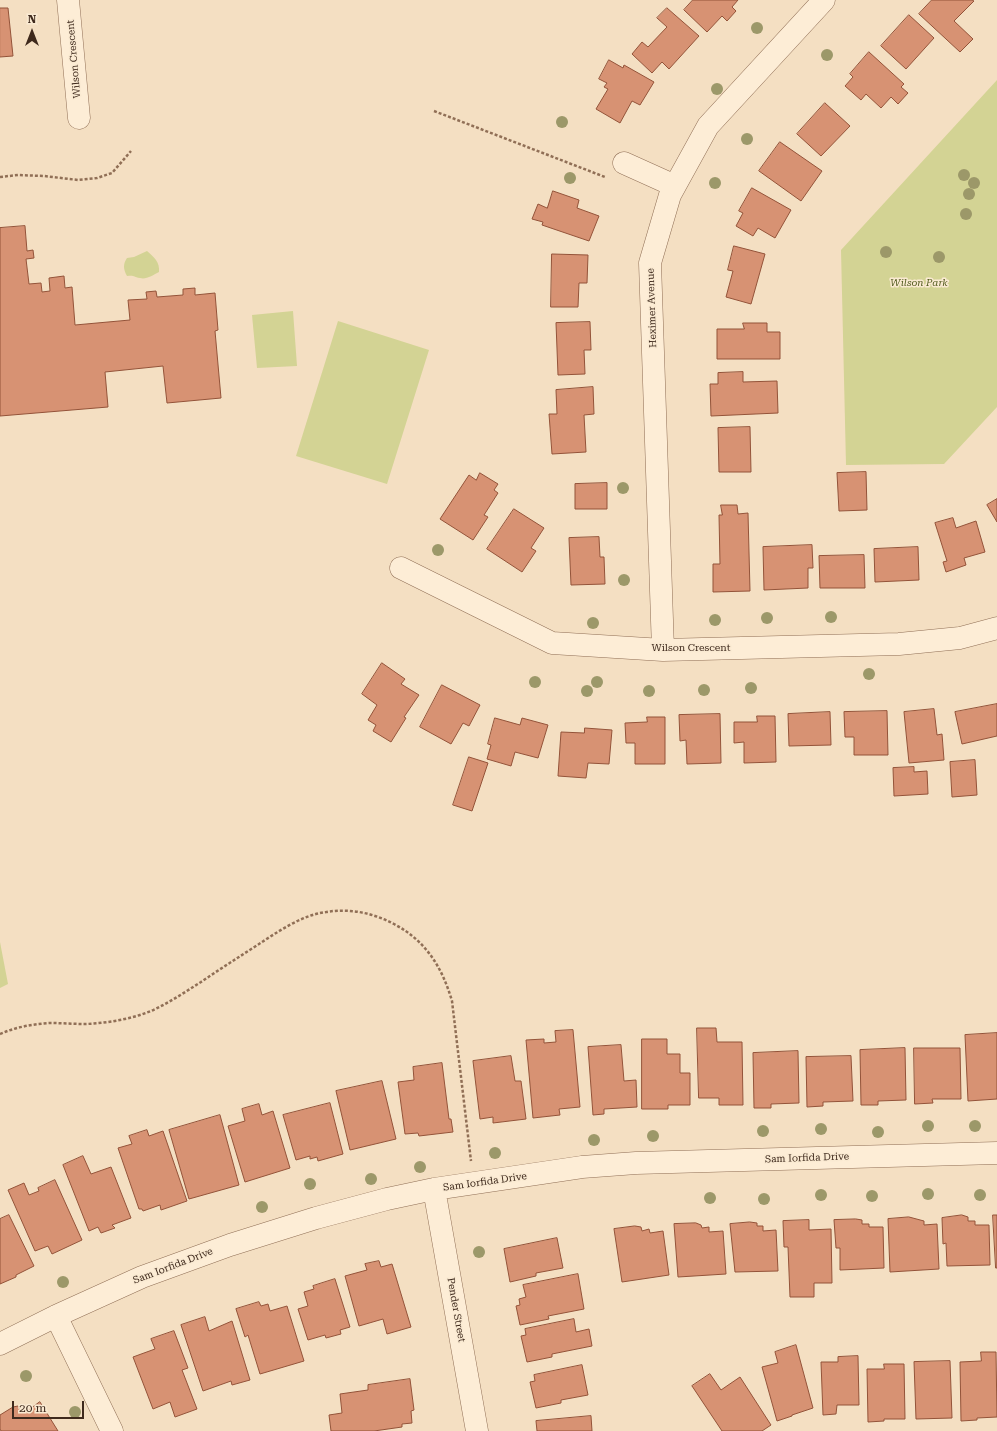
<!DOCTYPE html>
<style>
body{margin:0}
#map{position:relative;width:997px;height:1431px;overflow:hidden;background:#f4dfc2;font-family:"Roboto Serif",serif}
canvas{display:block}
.north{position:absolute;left:12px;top:12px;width:40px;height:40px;-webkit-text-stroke:3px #faead2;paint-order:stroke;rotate:0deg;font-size:11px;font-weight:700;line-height:16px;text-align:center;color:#3e291c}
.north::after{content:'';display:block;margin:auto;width:14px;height:18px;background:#3e291c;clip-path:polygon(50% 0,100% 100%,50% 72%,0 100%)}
.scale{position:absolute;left:12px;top:1401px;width:72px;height:18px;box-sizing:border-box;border:2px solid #3e291c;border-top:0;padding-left:5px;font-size:12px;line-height:14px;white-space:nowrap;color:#3e291c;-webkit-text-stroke:3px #faead2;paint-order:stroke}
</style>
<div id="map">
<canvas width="997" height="1431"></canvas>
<div class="north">N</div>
<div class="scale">20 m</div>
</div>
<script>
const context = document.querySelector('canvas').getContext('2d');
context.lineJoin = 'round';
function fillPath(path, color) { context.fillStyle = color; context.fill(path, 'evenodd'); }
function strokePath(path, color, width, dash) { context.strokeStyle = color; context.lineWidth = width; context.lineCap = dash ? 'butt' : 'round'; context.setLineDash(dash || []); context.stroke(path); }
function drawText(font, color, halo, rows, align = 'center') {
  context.font = font + ' "Roboto Serif",serif'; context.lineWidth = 3; context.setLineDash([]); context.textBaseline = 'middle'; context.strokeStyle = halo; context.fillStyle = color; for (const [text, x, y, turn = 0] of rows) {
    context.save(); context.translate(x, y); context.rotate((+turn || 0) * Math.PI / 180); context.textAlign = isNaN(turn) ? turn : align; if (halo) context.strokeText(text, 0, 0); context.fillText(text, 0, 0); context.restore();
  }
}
fillPath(new Path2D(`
 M997,80V407L944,464L846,465L841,250Z
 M147,251C154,257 160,262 159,272C153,275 146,280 140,278C133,277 135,275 127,276C123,269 123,264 127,258L134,257Z
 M293,311L297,366L257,368L252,315Z
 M338,321L429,350L387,484L296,456Z
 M0,942L8,984L0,988Z`), '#d3d394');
const building = new Path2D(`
 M693,0H738L732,7L736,11L727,21L722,16L707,32L684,10Z
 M932,0H972L974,1L954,21L973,39L960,52L919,14Z
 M0,8H8L13,56L0,57Z
 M667,8L699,36L669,69L662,62L652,73L632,54L642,42L648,47L667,27L657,18Z
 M909,15L934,38L906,69L881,46Z
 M869,52L904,84L901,87L908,93L898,104L891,97L881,108L866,94L861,100L845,86L853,77L850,74Z
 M609,60L623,68L624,65L654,82L640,105L632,101L620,123L596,109L608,89L604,87L607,83L599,79Z
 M825,103L850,126L821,156L797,134Z
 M780,142L822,171L801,201L759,171Z
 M752,188L791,210L775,238L758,228L753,236L736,226L743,213L739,211Z
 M553,191L579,200L577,208L599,216L589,241L542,225L543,222L532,219L538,204L547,208Z
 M25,226L27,251L33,250L34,258L26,259L29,284L41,283L42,292L50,291L49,278L64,276L65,288L72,287L75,325L130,320L128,300L147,299L146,292L156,291L157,297L183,295V289L195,288V295L215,293L218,330L215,331L221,398L167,403L163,366L105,372L108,407L0,416V228Z
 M734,246L765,254L751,304L726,297L733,271L728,270Z
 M552,254L588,255L587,283H579L578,307H551Z
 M590,322L591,350H584L585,374L558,375L556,323Z
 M743,323H767V332H780V359H717V329H744Z
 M743,372V382L777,381L778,413L711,416L710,384H718V373Z
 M593,387L594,414L584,415L586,452L552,454L549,414H557L556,390Z
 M750,427L751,472H719L718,428Z
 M866,472L867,510L839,511L837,473Z
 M480,473L498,484L494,490L498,493L484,515L488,517L473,540L440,519L469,475L476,480Z
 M607,483V509H575V484Z
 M997,499V522L987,505Z
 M721,505H737L738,514L748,513L750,591L713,592V564H720L719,515H722Z
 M514,509L544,528L531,548L536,551L522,572L487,549Z
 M953,518L956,528L976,521L985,552L964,558L966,565L946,572L943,562L947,561L935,523Z
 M599,537L600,557H604L605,584L571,585L569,538Z
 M812,545L813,568H808V588L764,590L763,547Z
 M918,547L919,580L875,582L874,549Z
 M864,555L865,588H820L819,556Z
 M382,663L405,679L401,684L419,695L404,717L406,718L391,742L373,731L376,725L368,720L377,705L362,694Z
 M442,685L480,705L469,726L463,723L451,744L420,727Z
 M997,704V736L962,744L955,712Z
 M934,709L937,735L942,734L944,760L909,763L904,712Z
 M887,711L888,755H854V737H845L844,712Z
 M830,712L831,745L789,746L788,714Z
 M720,714L721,763L687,764L686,740L680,741L679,715Z
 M757,716H775L776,762L744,763V742L734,743V722H757Z
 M647,717H665V764H635V743H626L625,723L647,722Z
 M495,718L520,725L522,718L548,725L538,758L515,752L511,766L487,759L491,745L488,744Z
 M585,728L612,730L609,764L588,763L586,778L558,776L561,732L584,733Z
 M469,757L488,763L472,811L453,805Z
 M975,760L977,795L952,797L950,762Z
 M914,767V772L927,771L928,794L894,796L893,768Z
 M697,1028H716L717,1042H742L743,1105H719V1098H699Z
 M573,1030L580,1107L559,1109L560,1115L533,1118L526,1040L544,1039V1043L556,1042L555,1031Z
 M997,1033V1099L968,1101L965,1035Z
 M642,1039H667V1054H680V1073H690V1105H668V1109H642Z
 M621,1045L624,1081L636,1080L637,1107L604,1109V1114L593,1115L588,1047Z
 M905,1048L906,1100L878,1101V1105H861L860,1050Z
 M914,1048H960L961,1099H932L933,1103L915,1104Z
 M798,1051L799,1103L771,1104V1108H754L753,1053Z
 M511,1056L515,1081H521L526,1119L493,1123V1117L480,1119L473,1061Z
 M851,1056L853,1101L823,1102V1106L807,1107L806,1057Z
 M442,1063L449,1119H451L453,1132L419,1136L418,1133L405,1134L398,1082L414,1080L413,1067Z
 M382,1081L396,1139L350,1150L336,1091Z
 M330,1103L343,1154L318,1161L317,1157L310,1159V1156L296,1160L283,1115Z
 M259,1104L262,1115L273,1111L290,1168L245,1182L228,1126L245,1121L242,1109Z
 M220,1115L239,1185L189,1199L169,1130Z
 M147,1130L149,1136L163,1131L187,1201L161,1210L160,1205L143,1211L142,1209H139L118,1148L132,1144L129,1136Z
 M83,1156L91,1174L111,1167L131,1218L112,1225L115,1228L101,1233L98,1227L89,1231L63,1165Z
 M55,1180L82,1240L52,1254L48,1246L35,1251L8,1190L24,1183L29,1195L39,1191L38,1188Z
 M9,1215L34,1266L16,1275V1277L0,1284V1219Z
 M962,1215L968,1217V1221H975V1225H989L990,1265L947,1266L946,1243L943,1244L942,1218Z
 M993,1215H997V1268H996Z
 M909,1217L924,1221V1225L937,1224L939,1269L890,1272L888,1219Z
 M856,1219L862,1220V1224H869V1227H883L884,1268L840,1270V1248H836L834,1220Z
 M809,1220V1230L831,1229L832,1283H814V1297H790L788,1247H784L783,1221Z
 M750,1222L757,1223V1226H763V1231L776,1230L778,1271L735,1272L730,1224Z
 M696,1223L701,1225L702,1228L709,1227V1232L723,1231L726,1274L678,1277L674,1224Z
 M635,1226L641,1227L642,1231L649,1229L650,1233L663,1231L669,1275L622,1282L614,1229Z
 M557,1238L563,1268L536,1273V1276L510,1282L504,1249Z
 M379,1261L381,1267L392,1264L411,1327L387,1334L383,1319L359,1326L345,1276L367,1270L365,1264Z
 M578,1274L584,1309L548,1316L549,1319L520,1325L516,1306L520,1305L519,1299L526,1297L523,1285Z
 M335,1279L350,1327L340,1330L341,1334L326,1338L325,1335L308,1340L298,1309L308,1306L304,1292L314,1289L313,1286Z
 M259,1302L261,1306L268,1304L270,1311L287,1306L304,1361L260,1374L248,1335L245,1337L236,1309Z
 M205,1317L209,1331L232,1321L250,1380L232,1385L231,1381L203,1391L181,1325Z
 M574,1319L576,1332L589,1329L592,1346L552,1354V1357L527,1362L521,1336L526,1335L525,1329Z
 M174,1331L188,1368L182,1370L197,1409L175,1417L170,1402L153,1409L133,1357L155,1349L151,1339Z
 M796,1345L813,1408L792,1415V1416L777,1421L762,1367L778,1363L775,1352Z
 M981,1352H996L997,1417L977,1418V1420L961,1421L960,1362L981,1361Z
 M858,1356L859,1405H837L836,1414L823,1415L821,1362H838V1357Z
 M950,1361L952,1418L916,1419L914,1362Z
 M884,1364H904L905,1419H884V1421L868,1422L867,1369H884Z
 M582,1365L588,1395L561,1400V1403L536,1408L530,1382L535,1381L534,1375Z
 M710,1374L721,1390L740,1377L771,1425L762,1431H722L692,1386Z
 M410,1379L414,1410L411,1411L412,1423L402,1424V1427L374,1431H331L329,1415L342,1413L340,1394L368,1390V1385Z
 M40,1402L58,1431H1L0,1429V1415L13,1407L18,1406L20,1409L26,1406L28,1410Z
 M591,1416L592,1431H537L536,1421Z`);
fillPath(building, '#d79273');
strokePath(building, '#935339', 1);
const minor = new Path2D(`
 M68,0L79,118
 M624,163L675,186
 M401,568L552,643L663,650L899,644L960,638L997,628
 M663,650L650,263L670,195L708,126L824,0
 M434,1189L477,1431
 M56,1316L112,1431
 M0,1344L56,1316L142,1277L230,1245L316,1218L387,1199L434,1189L582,1167L636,1163L997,1153`);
strokePath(minor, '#906f56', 23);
strokePath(new Path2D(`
 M434,111L605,177
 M0,177L18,175L44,176L78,180L97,178L112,173L131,151
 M0,1034C16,1027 33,1024 50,1023C62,1023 74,1024 86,1024C108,1023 131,1019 151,1011C169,1003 185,992 201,982C220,969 239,957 259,944C279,931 302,915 326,912C350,908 373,913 394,924C426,941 442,967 452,1001L471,1161`), '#906f56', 2.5, [3, 2]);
strokePath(minor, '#fdedd6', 22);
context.fillStyle = '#9c9869';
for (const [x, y] of [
 [757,28],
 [827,55],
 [717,89],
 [562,122],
 [747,139],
 [964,175],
 [570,178],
 [715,183],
 [974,183],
 [969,194],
 [966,214],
 [886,252],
 [939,257],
 [623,488],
 [438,550],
 [624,580],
 [831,617],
 [767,618],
 [715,620],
 [593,623],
 [869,674],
 [535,682],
 [597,682],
 [751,688],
 [704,690],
 [587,691],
 [649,691],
 [928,1126],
 [975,1126],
 [821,1129],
 [763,1131],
 [878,1132],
 [653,1136],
 [594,1140],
 [495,1153],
 [420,1167],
 [371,1179],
 [310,1184],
 [928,1194],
 [821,1195],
 [980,1195],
 [872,1196],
 [710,1198],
 [764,1199],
 [262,1207],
 [479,1252],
 [63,1282],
 [26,1376],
 [75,1412]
]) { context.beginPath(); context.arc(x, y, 6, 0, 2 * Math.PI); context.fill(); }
drawText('10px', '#3e291c', '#faead2', [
 ["Wilson Crescent",74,59,-95],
 ["Heximer Avenue",652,308,-92],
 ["Wilson Crescent",691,648],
 ["Sam Iorfida Drive",807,1158,-2],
 ["Sam Iorfida Drive",485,1182,-8],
 ["Sam Iorfida Drive",173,1266,-21],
 ["Pender Street",456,1310,80]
]);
drawText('italic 10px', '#545d20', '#faead2', [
 ["Wilson Park",919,283]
]);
</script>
